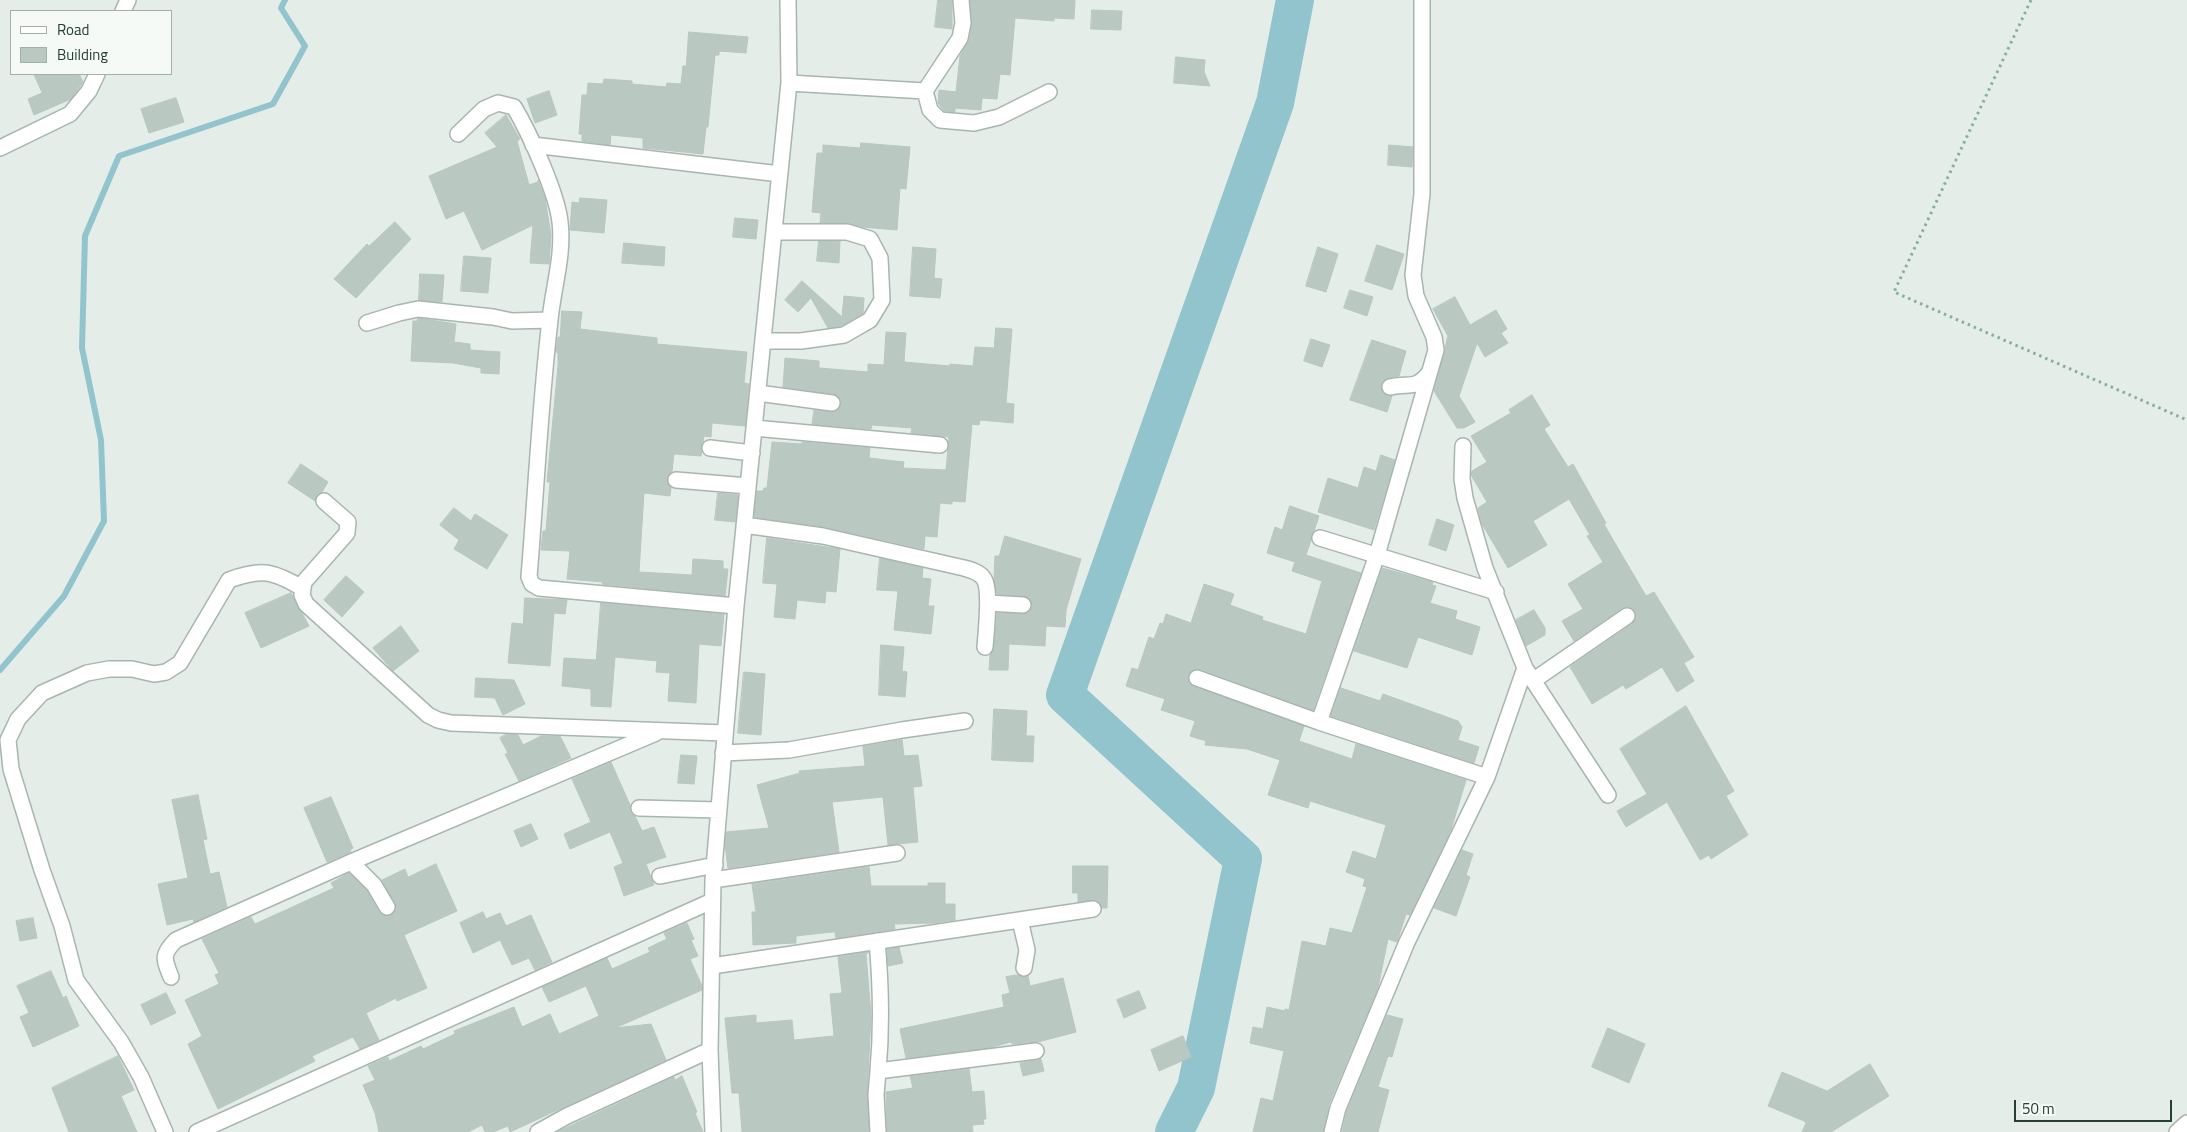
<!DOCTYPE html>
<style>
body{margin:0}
#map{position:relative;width:2187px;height:1132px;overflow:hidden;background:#e5ede9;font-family:"Titillium Web",sans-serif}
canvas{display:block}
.legend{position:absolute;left:10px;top:10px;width:162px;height:65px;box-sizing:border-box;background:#f5faf7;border:1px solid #a2afaa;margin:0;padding:6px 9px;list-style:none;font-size:15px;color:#253e37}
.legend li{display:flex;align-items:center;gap:10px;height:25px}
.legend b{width:25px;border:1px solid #a2afaa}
.scale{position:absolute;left:2014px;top:1100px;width:158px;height:22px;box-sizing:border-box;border:2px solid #253e37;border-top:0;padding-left:6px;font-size:15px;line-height:18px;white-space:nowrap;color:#253e37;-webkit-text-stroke:4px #f5faf7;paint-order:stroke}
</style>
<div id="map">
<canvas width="2187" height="1132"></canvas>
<ul class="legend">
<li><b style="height:6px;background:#fff"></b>Road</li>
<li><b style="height:14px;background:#bac8c2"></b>Building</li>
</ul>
<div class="scale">50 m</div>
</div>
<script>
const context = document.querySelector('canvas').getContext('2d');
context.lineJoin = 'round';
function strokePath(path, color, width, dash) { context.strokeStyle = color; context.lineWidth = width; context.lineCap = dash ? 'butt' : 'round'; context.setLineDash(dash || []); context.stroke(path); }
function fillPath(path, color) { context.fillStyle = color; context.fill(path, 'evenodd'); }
strokePath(new Path2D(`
 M0,670L64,596L104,521L101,440L82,348L85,236L119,156L273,104L305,46L281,8L285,0`), '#92c4cd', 6);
strokePath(new Path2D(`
 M1174,1132L1196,1088L1243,859L1065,695L1275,103L1295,0`), '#92c4cd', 38);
const building = new Path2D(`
 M938,0H952V29L935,27Z
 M970,0H1075L1074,19L1054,18V21L1015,18L1010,75L1000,74L997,99L982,98L981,110L955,108V112L944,111L938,103L939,90L956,92L960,56L969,40L972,25Z
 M1092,10L1122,11L1121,30L1091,29Z
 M689,32L748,37L746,53L719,51V55H715L708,127H706L703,154L643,148V138L611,135L610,145L582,141V134H579L582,95H587L588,83L603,84L604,79L632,81V84L666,87L667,83L681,84L683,66H686Z
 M1176,57L1205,60L1204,72L1210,86L1174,83Z
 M34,74H79L83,82L71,99L34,115L28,99L42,93Z
 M549,91L557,115L535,123L527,99Z
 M176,98L184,122L149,133L141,109Z
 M506,115L520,139L517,141L529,185L538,182V180L545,198L551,235L549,264L530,263L533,225L482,250L464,211L446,219L429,176L497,147L485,133Z
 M861,143L910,147L906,189L900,188L897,230L862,227L847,223H820L821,213L812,212L817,153H823V145L860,148Z
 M1389,145L1413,147L1412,167L1388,165Z
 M580,198L607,200L604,233L570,230L572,202L579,203Z
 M735,218L758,220L756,239L733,237Z
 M395,222L411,239L356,298L334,279L367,244L369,246Z
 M819,241H840L839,263L817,261Z
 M624,243L665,247L664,266L622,263Z
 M1377,245L1404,254L1392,290L1365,281Z
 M913,247L936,249L934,278L942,279L940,298L910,296Z
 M1318,247L1338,254L1326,292L1306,286Z
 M464,256L491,258L488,293L461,291Z
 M420,274L444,275L442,302L419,300Z
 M802,281L842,317L844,296L864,298L863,314L841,326L828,328L811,298L798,312L785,300Z
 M1350,290L1373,297L1367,316L1344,308Z
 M1455,297L1470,325L1496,310L1507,329L1501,333L1508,343L1485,357L1477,343L1459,396L1475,422L1464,428H1457L1434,391L1448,336L1433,309Z
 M562,311L582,312L580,329L657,338V344L747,352L744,383L749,384L745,426L712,423L711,437L704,436L701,456L674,454L672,471L667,480L671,488L670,496L644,493L639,572L692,575L693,559L723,561V569H728L725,596L602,584L603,582L567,579L570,551L541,550L543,531H546L550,482H547L558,366V353L556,352L558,337H560Z
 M418,318L456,324L454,342L470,344V350L500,352L499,374L481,373V368L453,363L411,361L413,321H417Z
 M996,328L1012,329L1006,403L1014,404L1013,423L980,420L979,425L972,424L965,502L952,501V504L940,503L937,537L925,536L924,549L825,527L754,517L757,491H763L764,488H767L772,442L802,444V442L870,448L869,458L904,462L903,468L946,470L949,437L911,433L912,428L872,425L871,429L812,424L814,410L835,412L840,408L841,400L833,394L783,387L785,358L819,361V368L868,372V364L884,365L886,332L906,333L904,362L950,366V364L973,366L975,347L994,348Z
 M1311,339L1330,345L1322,367L1304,361Z
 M1372,340L1406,351L1399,376L1388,378L1381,385L1383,394L1392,396L1387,412L1350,400Z
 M1532,395L1550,425L1544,429L1568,467L1573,464L1606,523L1604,524L1612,538L1646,596L1654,592L1694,657L1684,663L1694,681L1677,692L1662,667L1626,689L1623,685L1592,704L1570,667L1632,624L1636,616L1631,608H1622L1574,641L1562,621L1583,609L1568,584L1603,562L1587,536L1590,535L1569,499L1533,521L1547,545L1508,568L1482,524L1478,508L1487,502L1471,475L1472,471L1487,462L1471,436L1511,413L1509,410Z
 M1381,455L1395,460L1374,530L1318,512L1328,478L1358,488L1364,467L1376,471Z
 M301,464L328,482L322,492L317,495L315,501L288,483Z
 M718,493L738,495L735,522L715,520Z
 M1290,506L1319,516L1306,555L1361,573L1313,710L1200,669L1191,671L1188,675L1190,684L1304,726L1299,741L1352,759L1356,744L1466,780L1451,830L1410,915L1406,914L1397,942L1388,939L1378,988L1329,1104L1323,1132H1253L1261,1098L1273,1101L1284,1051L1250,1043L1253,1027L1263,1029L1267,1007L1285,1011V1009L1289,1010L1302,941L1326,946L1330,928L1352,933L1367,887L1363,886L1365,879L1346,872L1353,851L1376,859L1386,825L1310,801L1308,808L1268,795L1280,760L1247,749L1205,745L1206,741L1190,736L1195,721L1161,710L1165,699L1126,686L1132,668L1138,670L1149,637L1154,639L1160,623L1163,624L1166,614L1191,623L1204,584L1234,594L1230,605L1263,617L1262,620L1306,634L1322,581L1292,571L1295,562L1267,553L1275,527L1282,530Z
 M454,508L471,521L475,514L508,535L487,569L454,549L459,540L440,525Z
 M1437,519L1454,525L1446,551L1429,545Z
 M1005,536L1081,559L1066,610L1065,627L1046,626L1045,646L1009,644L1008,670H989L990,655L994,648L997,613L1023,614L1028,613L1032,606L1028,597L997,594L994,579L995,556H999Z
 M767,538L840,549L836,592L826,591L825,603L797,600L795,619L774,617L777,584L763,583Z
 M880,558L923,568L922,578L931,579L928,606H934L931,634L894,630L898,591L877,590Z
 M1382,568L1433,582L1432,585L1436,586L1430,603L1457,611L1455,619L1480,627L1472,655L1418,637L1407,668L1354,651Z
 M346,576L364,592L342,617L324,600Z
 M291,593L309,626L261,648L245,613Z
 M525,598L567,600L565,614L554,613L550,666L508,663L512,623L523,624Z
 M601,603L724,614L721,646L699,644L696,703L668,701L670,673L656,672L657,661L615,657L611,707L591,706V689L562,686L564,658L596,660Z
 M1534,610L1545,628V635L1526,646L1516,620Z
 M401,626L419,651L393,671L373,648Z
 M881,645L904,647L902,671L907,672L905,697L879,695Z
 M744,672L765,674L761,735L738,733Z
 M476,678L514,680L525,704L503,715L495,698L475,697Z
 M1341,688L1380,701L1383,694L1458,721L1462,727L1458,740L1479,747L1474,763L1331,716Z
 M1686,706L1734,791L1726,796L1748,835L1711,859L1709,855L1700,860L1667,802L1626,827L1617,811L1647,794L1620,749Z
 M994,709L1027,711L1026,736H1034L1033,762L992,760Z
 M507,734L518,735L523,745L541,736H560L571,758L519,781L505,754L508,753L500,738Z
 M902,739L904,756L918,755L922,786L913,787L918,842L888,845L883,797L832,802L839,852L728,868L725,845L726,832L769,828L757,785L800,773L799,771L865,766L863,746Z
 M681,755L697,756L694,784L678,783Z
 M611,762L630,805L631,813L635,816L642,831L654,827L666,857L646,864L654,885L624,896L614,867L623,863L610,832L570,849L564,834L591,822L572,779Z
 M198,795L207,839L203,840L210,874L219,872L227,907L194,922L193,919L167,925L158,884L188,878L172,800Z
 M331,797L353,848L350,850L351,852L327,862L304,808Z
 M531,824L538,839L521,847L514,831Z
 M1462,850L1473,854L1466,875L1470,877L1456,916L1434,908Z
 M436,864L457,911L404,935L427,988L397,1001L396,998L366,1013L379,1040L360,1049L353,1037L312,1056L315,1061L218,1109L188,1044L202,1036L185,1000L219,984L215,975L219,973L202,939L251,917L255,924L334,888L331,883L349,873L367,891L379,912L383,915H391L396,906L382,880L405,869L408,877Z
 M1073,866H1108L1107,908H1102L1096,900L1078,902V893H1073Z
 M869,867L871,886H928V883H945V904H955V920L933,923L894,924L895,929L836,938L835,932H832L796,936V943L753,945L752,912H756L752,884Z
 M483,912L486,919L500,913L506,926L531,915L552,962L535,970L529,958L512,965L500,940L473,953L460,923Z
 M33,918L37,938L20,941L16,921Z
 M687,923L694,939L691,940L698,956L690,959L702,986V990L615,1028L651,1024L666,1060L510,1132L508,1126L493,1132H485L482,1125L468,1132H379L375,1113L363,1085L375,1080L368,1066L388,1057L389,1061L421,1046L423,1049L455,1034L454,1031L514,1007L522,1027L550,1014L559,1034L599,1016L586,986L549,1002L542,987L607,958L612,969L650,952L648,948L667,939L664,933Z
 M899,947L903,963L888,966L887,949Z
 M869,952L866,954L871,1016L867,1094L869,1132H742L739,1093H732L725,1018L756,1015V1023L792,1020L794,1040L834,1036L830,994L842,993L838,957Z
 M51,971L63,998L66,996L79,1026L33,1047L20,1017L29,1013L17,986Z
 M1018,975L1023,977L1028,976L1030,986L1063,978L1076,1032L1038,1042L1012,1044L1011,1042L989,1048L906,1058L900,1029L1004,1007L1002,995L1010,993L1006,977Z
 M1139,991L1146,1008L1124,1018L1117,1000Z
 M166,993L176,1013L151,1025L141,1005Z
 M1387,1015L1403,1019L1392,1057L1388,1056L1378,1087L1389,1090L1378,1132H1342L1347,1111Z
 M1608,1028L1645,1044L1629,1083L1592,1067Z
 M1183,1036L1191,1057L1159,1071L1151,1050Z
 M118,1056L134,1090L121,1096L137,1132H69L52,1088Z
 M1041,1059L1044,1071L1023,1076L1020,1063Z
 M1870,1064L1889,1096L1831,1132H1802L1806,1123L1804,1121L1768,1106L1782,1072L1827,1091Z
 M969,1069L972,1092L984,1091L986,1119H983L984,1124L972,1125L973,1132H887L886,1092L913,1088L910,1076Z
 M682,1076L697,1112L695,1113L703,1132H557L674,1077L675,1080Z`);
fillPath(building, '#bac8c2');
strokePath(building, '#b8c6c0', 1);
const minor = new Path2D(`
 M123,11L128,0
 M789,83L925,91L960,38L963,23L961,0
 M925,91L930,110L940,120L974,123L999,117L1049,92
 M458,134L484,109L498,103L514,107C529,132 557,193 560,222C564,255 553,288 550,320C540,405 536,492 529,577L532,584L539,588L736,606
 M533,145L780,174
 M0,148L70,114L89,91L97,74
 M367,323L399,313L418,309L493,317L512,321L550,320
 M763,341H801L844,335L870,320L882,300L880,258L870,239L847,232H774
 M1390,387C1408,382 1415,391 1429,373
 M758,393L832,403
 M754,428L940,445
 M1463,446L1462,479L1465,498L1485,568L1525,668L1608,795
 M710,448L752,453
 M676,480L748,486
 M324,501L348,522L347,533L304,582L302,595L306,604L428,715L438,720L451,723L725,733
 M744,525L823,536L964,568C971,570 980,572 984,579C991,590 986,633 985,647
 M1320,538L1496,592
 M988,603L1023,605
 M1197,678L1319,722L1487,777
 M1534,680L1627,616
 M1319,722L1377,555L1436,350L1434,337L1416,296L1413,275L1422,194V0
 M723,753L789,750L902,730L965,721
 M639,808L719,810
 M351,862L374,885L387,907
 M660,876L715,865
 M713,880L897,853
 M1020,920L1027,950L1024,968
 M877,941C881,985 882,1027 878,1071
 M712,966L1093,909
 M171,977C164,959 161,955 176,940L351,862L656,733
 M165,1132L141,1077L121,1042L76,980L62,926L42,870L11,769L8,740L18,719L42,693L87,673L109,669H132L154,674L166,672L180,663L229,580C262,568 273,571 302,588
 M197,1132L712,901
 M538,1132L567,1116L710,1050
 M713,1132L710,1050L713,880L736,606L789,83L788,0
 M878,1132L876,1095L878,1071L1036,1051
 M1332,1132L1338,1108L1407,942L1487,777L1525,668
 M2177,1132L2187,1123`);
strokePath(minor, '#a8b5b0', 18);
strokePath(new Path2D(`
 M2031,0L1894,292L2187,420`), '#88aea2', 3, [2.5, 4]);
strokePath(minor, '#fff', 15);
</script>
